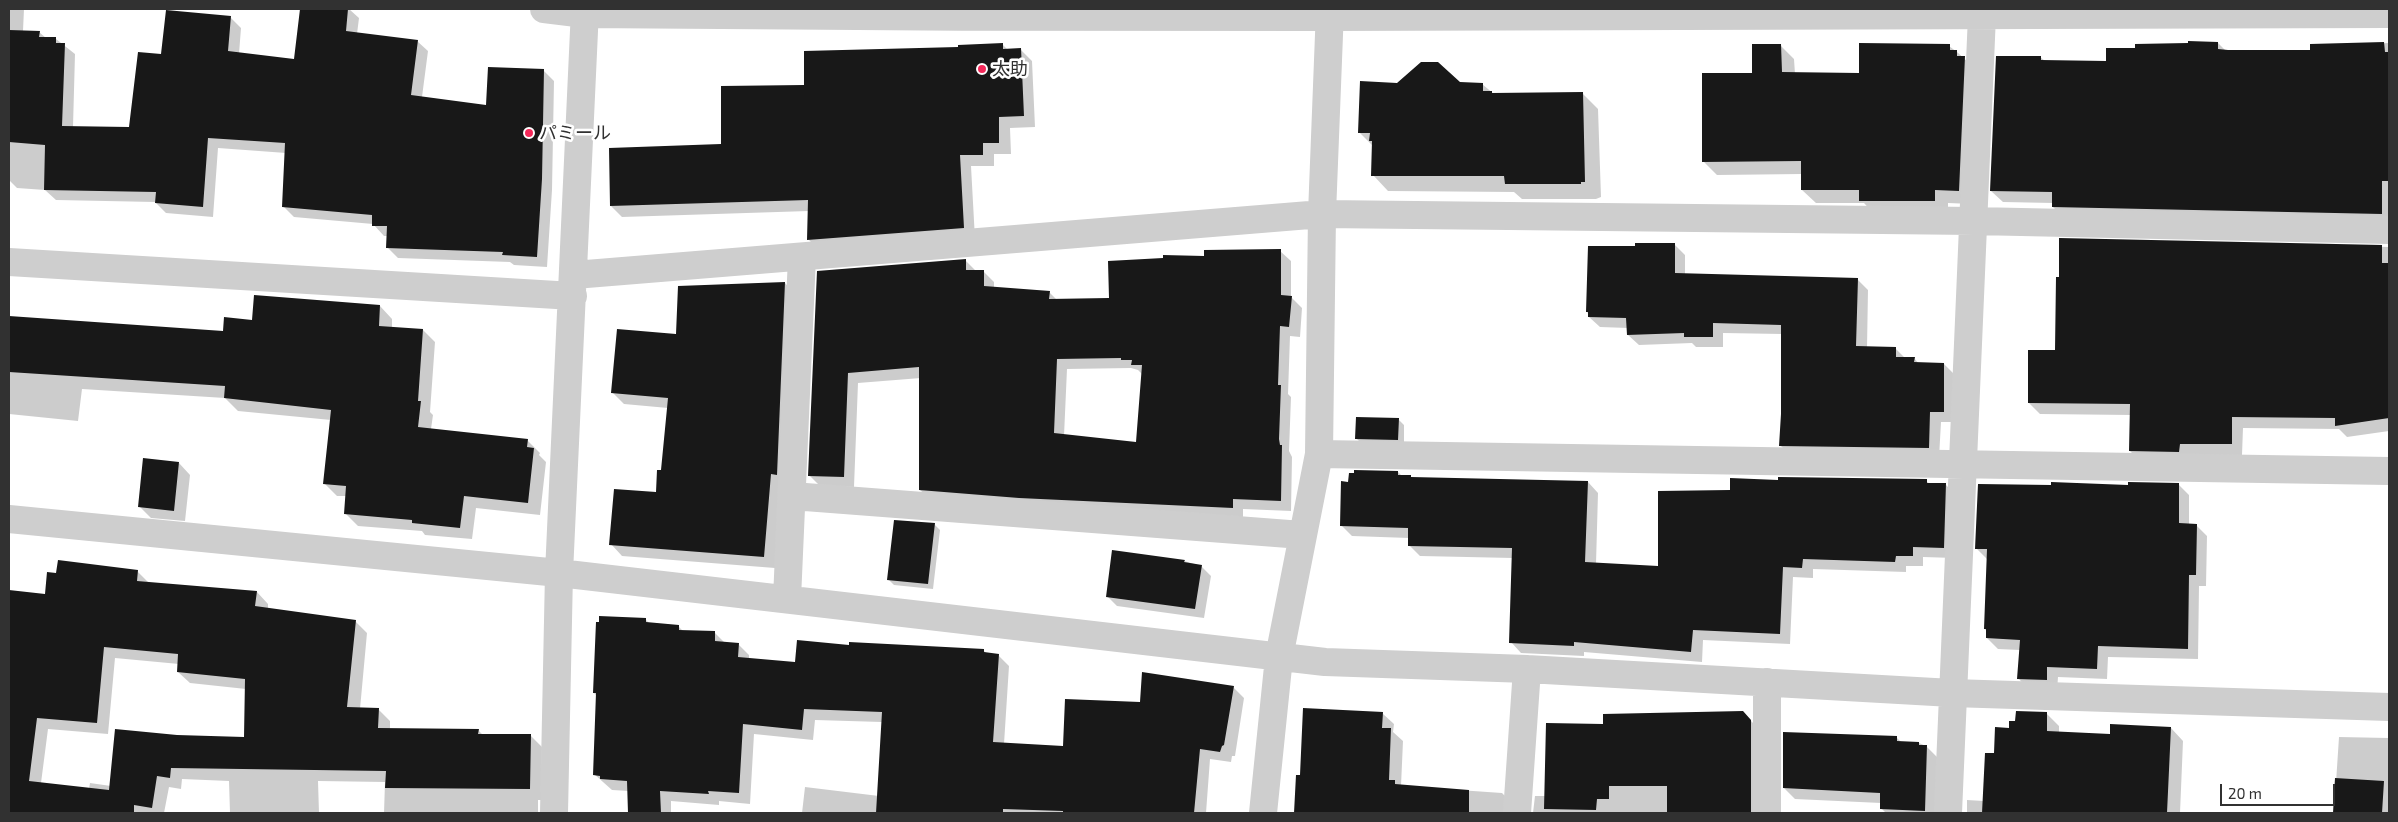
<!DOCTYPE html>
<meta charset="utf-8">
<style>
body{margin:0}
#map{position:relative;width:2398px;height:822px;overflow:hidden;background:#fff;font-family:"Exo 2",sans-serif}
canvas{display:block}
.frame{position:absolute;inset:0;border:10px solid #313131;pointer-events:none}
.scale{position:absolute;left:2220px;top:784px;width:115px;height:22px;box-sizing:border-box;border:2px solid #313131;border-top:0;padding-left:6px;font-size:15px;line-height:18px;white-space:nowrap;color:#313131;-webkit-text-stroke:4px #fff;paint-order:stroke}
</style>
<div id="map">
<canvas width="2398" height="822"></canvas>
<div class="frame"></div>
<div class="scale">20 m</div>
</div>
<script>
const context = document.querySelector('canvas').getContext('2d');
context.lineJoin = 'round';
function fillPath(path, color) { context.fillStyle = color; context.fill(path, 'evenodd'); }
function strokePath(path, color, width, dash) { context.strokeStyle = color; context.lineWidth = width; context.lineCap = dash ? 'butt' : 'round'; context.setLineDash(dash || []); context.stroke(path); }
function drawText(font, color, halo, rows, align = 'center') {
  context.font = font + ' "Exo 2","Noto Sans JP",sans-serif'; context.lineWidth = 5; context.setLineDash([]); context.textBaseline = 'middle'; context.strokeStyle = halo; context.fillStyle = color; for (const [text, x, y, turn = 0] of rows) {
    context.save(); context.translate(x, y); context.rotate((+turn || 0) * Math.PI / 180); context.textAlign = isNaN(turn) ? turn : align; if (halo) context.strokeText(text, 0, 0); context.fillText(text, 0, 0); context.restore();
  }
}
fillPath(new Path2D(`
 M9,9H24L23,31L39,32L46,38L56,39L75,54L73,127L130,128L162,56L230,17L241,28L239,54L295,60L301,9H349L359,18L357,34L417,41L428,51L422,97L488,106L543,70L554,81L552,190L547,267L514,265L510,262L398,258L387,247L388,236H384L373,224L294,217L283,206L286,153L218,148L213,217L166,213L155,202L56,200L45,190L17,188L9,180Z
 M2218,43L2226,51H2311V46L2389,43V225L2064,218L2053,207V203L2003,202L1991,191L2040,57L2045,61L2108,62L2136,49Z
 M1003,45L1008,50H1021L1032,61L1035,127L1010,128L1011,154H994V166H971L975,239L820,251L809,240V211L622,217L611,206L722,145L805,86L959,48Z
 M1781,46L1794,59L1795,74H1860L1949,46L1957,52L1978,71L1972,204L1948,203V214H1874L1864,203H1816L1802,190V174L1717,175L1704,162L1754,74Z
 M1459,83L1482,84L1494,94L1582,93L1598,109L1601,197L1596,199H1522L1514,192L1388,191L1373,175V146L1359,132L1398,84Z
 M2061,240L2389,247V431L2347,437L2339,429L2243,428L2242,455L2141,462L2130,451L2131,415L2040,414L2029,403L2056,352Z
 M1674,244L1685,255V275L1858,280L1868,290L1867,348H1895L1906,359L1914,358L1919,364H1944L1954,374V422H1941L1939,458L1791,456L1780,445L1782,414V334L1723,333V347H1696L1692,343L1639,345L1628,335V328L1600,327L1589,317L1587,311L1636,247Z
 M1280,251L1291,261V297L1302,308L1300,337L1290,336L1288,394L1291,397L1289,451L1292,457L1291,511L1243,509V518L931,500L920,490L921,378L858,383L854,487L820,486L809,475L818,272L965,260L976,271L984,272L994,282V288L1049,292L1057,300L1110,299L1205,257ZM1131,368L1138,370L1143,375L1138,443L1064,436L1067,369Z
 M785,283L796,295L775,568L622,556L611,544L657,494L662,472L668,408L624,404L612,392L677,335Z
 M380,306L392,319V328L423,330L435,342L430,412L433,415L431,429L527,440L540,453L539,455L546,462L540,515L476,508L472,539L425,535L422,531L358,526L345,513L347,496H337L324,483L331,420L238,411L225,398L82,389L78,421L9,414V318L224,332L253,322Z
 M1398,419L1404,425V445L1362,444L1356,438Z
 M179,463L190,475L185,521L151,518L139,506Z
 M1398,472L1402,476L1412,479L1588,482L1598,493L1596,564L1659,567L1731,491L1779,482L1926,481L1930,484L1946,485L1956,495L1954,558L1923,557V566H1906V572L1813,569V578L1793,577L1790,644L1703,640L1702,662L1584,652V656L1521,653L1511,642L1513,558L1420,556L1409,545V538L1352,536L1341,525L1350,483Z
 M2179,485L2189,495V525H2196L2207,536L2206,586H2199L2198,659L2108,657L2107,679L2058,677L2057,691L2029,690L2019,679L2020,650L1998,649L1987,638V632L1985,629L1988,560L1976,548L2129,487Z
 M934,524L940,530L933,589L894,585L889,580Z
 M1184,561L1201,566L1211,576L1204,618L1117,606L1107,596Z
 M137,571L149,583L257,592L268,604V609L356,622L367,633L360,709H378L390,721V729L478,730L483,735L531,736L542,747L541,800H538V813H384L385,782L318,781L319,813H230L229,781L182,779L181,789L169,787L164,813H9V591L46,595L57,574ZM115,658L179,664L178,672L190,683L246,689L245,738L111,786L90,783L89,789L41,783L48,729L108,734Z
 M645,619L650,624L679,627L684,632L715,633L725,643L738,644L749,655V659L796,663L850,647L983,650L987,654L998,655L1009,666L1004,744L1065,747L1141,703L1233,687L1244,698L1235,756H1232L1231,762L1210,759L1206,813H802L805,787L879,796L882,722L815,720L813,740L754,734L750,804L719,801V805L671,801V813H629V791L612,790L594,774L597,696L594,693Z
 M1742,712L1763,733L1764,813H1533L1535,796H1545L1604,725Z
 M1382,713L1394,724L1393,732L1403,741L1401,786L1502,793L1514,805V813H1296L1297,776H1301Z
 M2046,713L2059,726V733L2111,735L2171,728L2183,741L2180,813H1967V800L1984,801L1995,754L2010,729L2016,722Z
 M2339,737L2389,738V813H2334Z
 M1897,738L1901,742L1919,743L1926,746L1938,758L1936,813H1886L1881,808V803L1795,799L1784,788Z`), '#0003');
fillPath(new Path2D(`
 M300,9H348L346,31L418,40L411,95L486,105L488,67L544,69L542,179L537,257L502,255L503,252L386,248L387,226H372V215L282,207L285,143L208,138L203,207L155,203L156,192L44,190L45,145L9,142V30L40,31L39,37H56V43H65L62,126L129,127L138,52L161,54L166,10L231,16L228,51L294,59Z
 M2188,41L2218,42V49L2228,50H2310V44L2384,42L2385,52H2389V181H2382V214L2052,207V192L1990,191L1996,56H2041V60L2106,61V48H2135V44L2188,43Z
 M1003,43V49L1021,48L1024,116L999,117V143H983V155H960L964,228L807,240L808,200L610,206L609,148L721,144V86L804,85V51L958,47V45Z
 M1859,43L1950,44V50H1957V56H1965L1959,191L1935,190V201H1859V190H1801V161L1702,162V73H1752V44H1781L1782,72L1859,73Z
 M1421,62H1438L1460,82L1483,83V91H1492V93L1583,92L1585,182H1581V184H1505L1504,176H1371L1372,141H1369L1370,133H1358L1360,81L1397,83Z
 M2059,238L2382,245V263H2389V418L2335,426V418L2232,417V444H2180L2179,452L2129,451L2130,404L2028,403V350H2055L2056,277H2059Z
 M1635,243H1675V273L1858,278L1856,346L1896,347V357H1915L1914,362L1944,363V412H1930L1929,448L1779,446L1781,414V325L1713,323V337H1684V333L1627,335L1626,318L1588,317V312H1586L1588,246H1635Z
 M1281,249V295L1292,296L1289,327L1280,326L1278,385H1281L1279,439L1280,445H1282L1281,501L1233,499V508L1019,498L919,490V367L848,373L844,477L808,476L817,271L966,259V270H984V286L1050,291L1049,299L1109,298L1108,261L1163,258V255L1204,256V250ZM1121,358V360H1132L1131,365H1142L1136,442L1054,433L1057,359Z
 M785,282L777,475L771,474L764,557L609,545L614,489L656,492L657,470H661L668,398L611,393L617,329L676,334L678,286Z
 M254,295L380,305L379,326L423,329L418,401H421L418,427L528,439L527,447L534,448L528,503L464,496L460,528L412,523V520L344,514L346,486L323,484L331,410L224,398L225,386L9,372V316L223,331L224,317L252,320Z
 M1356,417L1399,418L1398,440L1355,439Z
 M143,458L179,462L174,511L138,507Z
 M1354,470L1398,471V475H1411V477L1588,481L1585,562L1658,566V491L1730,490V478L1778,480V477L1927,479V483H1946L1944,548L1913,547V556H1896L1895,562L1803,559L1802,568L1783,567L1780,634L1693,630L1691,652L1574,642V646L1509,643L1512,548L1408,546V528L1340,526L1341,481L1348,482L1349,473H1354Z
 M2051,482L2128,485V482L2179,483V523L2197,524L2196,575H2189L2188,649L2098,646L2097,669L2047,667V680L2017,679L2020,640L1986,638V629H1984L1987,549H1975L1978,484L2051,485Z
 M894,520L935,523L928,584L887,580Z
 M1112,550L1185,560L1184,562L1202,565L1195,609L1106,597Z
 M58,560L138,570L137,581L257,591L255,606L356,620L347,707L379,708L378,728L479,729L478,734H531L530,789L385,788L386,771L171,768L170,778L157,776L152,808L134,805V813H9V590L45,594L47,572L56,573ZM104,647L178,654L177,672L245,679L244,737L177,735L115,729L109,790L29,781L37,718L97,723Z
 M599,616L646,618V622L679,625V630L715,631V641L739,643L738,657L795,662L797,640L849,645V642L984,649V652L999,654L993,742L1063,746L1065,699L1140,702L1142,672L1234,686L1224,745L1222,746L1220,752L1200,749L1194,813H1063V811L1003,809V813H876L882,712L804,709L802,730L743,724L739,793L708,791L709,794L660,791L661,813H628L627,781L600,779V776L593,775L596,693H593L596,622H599Z
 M1303,708L1383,712L1382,728H1391L1389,780H1395V784L1469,790V813H1294L1296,775H1300Z
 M1743,711L1751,720V813H1667V786H1609V799H1597L1596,810L1544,809L1546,723L1603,724V714Z
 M2016,711L2047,712V731L2110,734V724L2171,727L2167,813H1982L1985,753H1994L1995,727L2009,728V721H2015Z
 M1783,732L1897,736V741L1919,742V745H1927L1925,811L1880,809V793L1783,788Z
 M2335,778L2384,781L2382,813H2333Z`), '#181818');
strokePath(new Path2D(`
 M544,9L585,14C833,16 1080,18 1328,17C1682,17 2036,12 2389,14
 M9,262L573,296
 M574,275L1322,214L1975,221L2389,230
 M1319,454L2389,471
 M792,496L1302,535
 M9,519L559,573L1325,662L1527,669L1952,693L2389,707
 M787,599L802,257
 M1767,682V813
 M554,813L559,573L585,9
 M1263,813L1279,657L1319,454L1322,214L1330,9
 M1517,813L1527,669
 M1948,813L1982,15`), '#cecece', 28);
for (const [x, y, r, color] of [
 [982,69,5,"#f42859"],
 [529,133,5,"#f42859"]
]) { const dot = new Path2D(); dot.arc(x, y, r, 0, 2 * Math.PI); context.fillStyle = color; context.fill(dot); strokePath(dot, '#fff', 2); }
drawText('18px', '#313131', '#fff', [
 ["太助",992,69],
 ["パミール",539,133]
], 'left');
</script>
